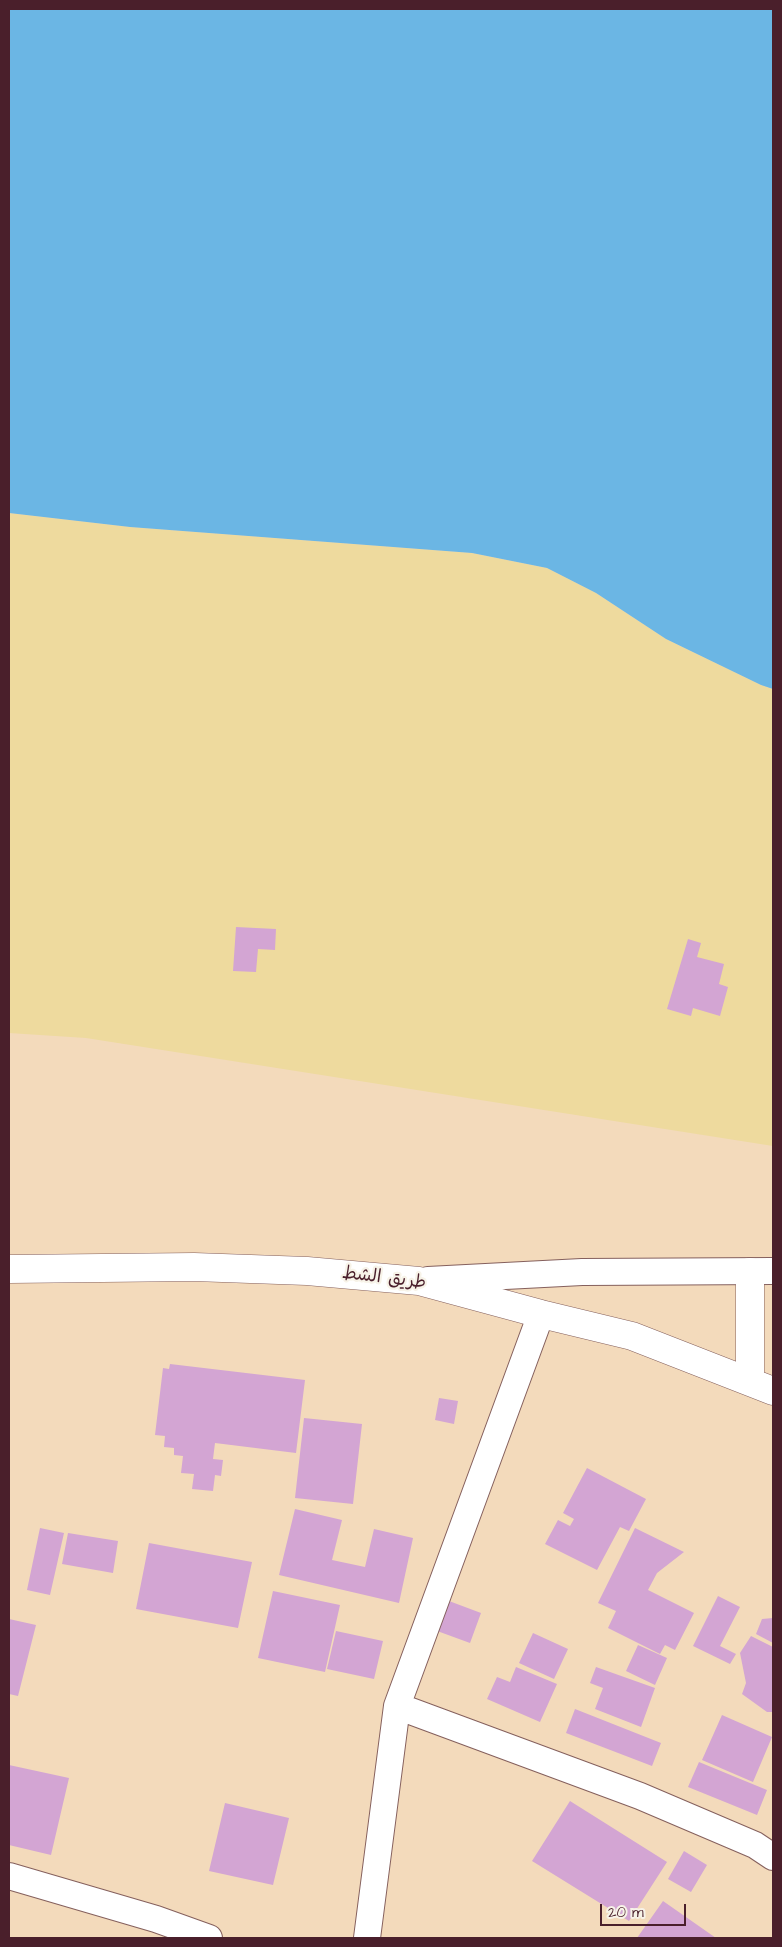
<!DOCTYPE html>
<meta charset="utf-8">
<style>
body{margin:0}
#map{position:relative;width:782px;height:1947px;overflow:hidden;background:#f3dabb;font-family:"Architects Daughter",sans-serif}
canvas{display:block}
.frame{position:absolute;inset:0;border:10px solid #4a1f2b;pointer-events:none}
.scale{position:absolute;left:600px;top:1904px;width:86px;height:22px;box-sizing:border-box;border:2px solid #4a1f2b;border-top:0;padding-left:6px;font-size:15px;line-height:18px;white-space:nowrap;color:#4a1f2b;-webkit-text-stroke:4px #f7f3e8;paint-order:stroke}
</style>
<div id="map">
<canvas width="782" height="1947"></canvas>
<div class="frame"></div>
<div class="scale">20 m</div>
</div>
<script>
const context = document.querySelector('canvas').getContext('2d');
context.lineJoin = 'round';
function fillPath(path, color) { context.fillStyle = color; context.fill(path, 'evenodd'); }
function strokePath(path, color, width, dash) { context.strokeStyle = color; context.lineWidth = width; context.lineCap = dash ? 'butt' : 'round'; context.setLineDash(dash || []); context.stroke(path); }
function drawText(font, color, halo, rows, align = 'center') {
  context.font = font + ' "Architects Daughter","Playpen Sans Arabic",sans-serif'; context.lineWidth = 4.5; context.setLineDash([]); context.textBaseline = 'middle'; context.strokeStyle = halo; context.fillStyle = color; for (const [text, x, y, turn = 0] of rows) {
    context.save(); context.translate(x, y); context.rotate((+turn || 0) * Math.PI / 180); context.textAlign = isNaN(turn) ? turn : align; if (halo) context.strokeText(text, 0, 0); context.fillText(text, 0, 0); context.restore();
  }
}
fillPath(new Path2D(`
 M9,513L130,527L472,553L547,568L596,593L666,639L761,685L773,689V1146L86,1038L9,1033Z`), '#eeda9e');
fillPath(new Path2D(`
 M9,9H773V689L761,685L666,639L596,593L547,568L472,553L130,527L9,513Z`), '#6bb6e4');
fillPath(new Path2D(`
 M236,927L276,929L275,950L258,949L256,972L233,971Z
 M688,939L701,943L697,957L724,964L719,984L728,987L720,1016L693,1008L691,1016L667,1009Z
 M170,1364L305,1380L296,1453L215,1443L213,1459L223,1460L221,1476L215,1475L213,1491L192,1489L194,1474L181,1473L183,1456L174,1455V1448L164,1447L165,1436L155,1435L163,1368L169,1369Z
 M439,1398L458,1401L454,1424L435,1420Z
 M304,1418L362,1424L353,1504L295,1498Z
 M587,1468L646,1499L629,1531L620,1527L597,1570L545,1544L558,1520L570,1526L574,1519L563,1513Z
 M295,1509L342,1520L332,1560L365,1567L374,1529L413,1538L399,1603L279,1575Z
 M40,1528L64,1533L50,1595L27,1590Z
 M635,1528L684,1552L657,1573L648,1590L694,1613L675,1650L665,1645L660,1654L608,1628L616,1611L598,1603Z
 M68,1533L118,1541L113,1573L62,1564Z
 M149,1543L252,1562L238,1628L136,1609Z
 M273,1591L340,1605L325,1672L258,1658Z
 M718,1596L740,1607L720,1646L736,1654L730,1664L693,1646Z
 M441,1598L481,1613L470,1643L429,1628Z
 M773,1618V1643L756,1634L762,1619Z
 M9,1619L36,1625L18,1696L9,1694Z
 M336,1631L383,1641L374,1679L327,1669Z
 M533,1633L568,1649L554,1679L519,1663Z
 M751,1636L773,1647V1712H767L742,1694L746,1683L740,1653Z
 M638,1645L667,1658L655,1685L626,1671Z
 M516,1667L557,1684L540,1722L487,1699L497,1677L510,1682Z
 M596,1667L655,1688L641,1727L595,1709L603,1688L590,1683Z
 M575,1709L661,1743L652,1766L566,1733Z
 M722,1715L772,1737L753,1782L702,1760Z
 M699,1762L767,1790L757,1815L688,1787Z
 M9,1765L69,1778L51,1855L9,1845Z
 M570,1801L667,1862L629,1921L532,1861Z
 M225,1803L289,1818L273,1885L209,1871Z
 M684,1851L707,1865L691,1892L668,1879Z
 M663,1901L716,1938H637Z`), '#d3a5d3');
const street = new Path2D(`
 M428,1280L582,1272L773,1271
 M397,1706L640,1796L755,1845L773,1857
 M9,1876L156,1919L209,1938
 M367,1938L397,1706L541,1314`);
const secondary = new Path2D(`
 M9,1269L194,1267L307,1271L419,1281L541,1314L632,1336L773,1391
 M750,1272V1381`);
strokePath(street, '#85605d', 28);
strokePath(secondary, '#85605d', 29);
strokePath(street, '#fff', 26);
strokePath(secondary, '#fff', 28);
drawText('18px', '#4a1f2b', '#f7f3e8', [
 ["طريق الشط",384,1279,7]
]);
</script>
